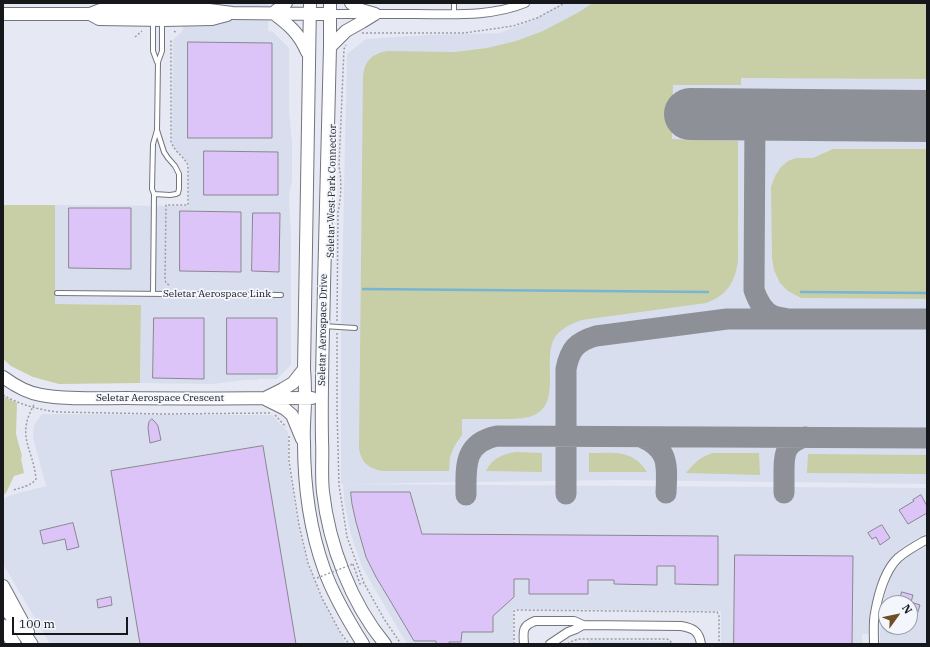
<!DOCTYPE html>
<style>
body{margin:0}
#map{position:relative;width:930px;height:647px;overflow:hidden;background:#e6e9f3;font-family:"IBM Plex Serif",serif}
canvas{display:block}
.frame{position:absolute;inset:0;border:4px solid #16171a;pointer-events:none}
.north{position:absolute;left:878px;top:595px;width:40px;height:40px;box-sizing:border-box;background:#f4f6fe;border:1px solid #9b9da3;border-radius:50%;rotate:57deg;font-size:11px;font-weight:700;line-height:16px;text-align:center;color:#16171a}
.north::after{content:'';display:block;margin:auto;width:14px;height:18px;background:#704e26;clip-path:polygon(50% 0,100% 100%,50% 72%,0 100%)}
.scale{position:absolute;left:12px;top:617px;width:116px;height:18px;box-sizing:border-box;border:2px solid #16171a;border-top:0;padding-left:5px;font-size:12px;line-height:14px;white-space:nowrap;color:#16171a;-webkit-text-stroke:3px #f4f6fe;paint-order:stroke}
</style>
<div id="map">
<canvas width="930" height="647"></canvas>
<div class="frame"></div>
<div class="north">N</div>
<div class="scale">100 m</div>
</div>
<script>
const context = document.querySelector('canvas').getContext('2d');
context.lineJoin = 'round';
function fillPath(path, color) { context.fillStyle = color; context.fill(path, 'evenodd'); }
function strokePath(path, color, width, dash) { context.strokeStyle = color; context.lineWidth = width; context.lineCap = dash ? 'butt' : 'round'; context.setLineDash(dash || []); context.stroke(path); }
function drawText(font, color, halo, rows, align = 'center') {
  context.font = font + ' "IBM Plex Serif",serif'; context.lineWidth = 3.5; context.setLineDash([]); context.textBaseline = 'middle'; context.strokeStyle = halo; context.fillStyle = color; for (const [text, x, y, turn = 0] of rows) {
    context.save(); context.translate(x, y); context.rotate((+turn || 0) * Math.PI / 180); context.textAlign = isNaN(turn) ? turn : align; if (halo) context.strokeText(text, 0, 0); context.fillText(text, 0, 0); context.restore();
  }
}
fillPath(new Path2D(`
 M183,3H269L268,31L273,32L289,48V110L292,143V181L289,195L290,217L291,232V365L277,379H258V380H245L212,384L140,383L141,305L55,304V205L189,206V163L177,151L173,146L172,141L173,40L183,30Z
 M562,3H927V484L619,480L344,484L927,488V534L917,538L901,548L889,562L880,578L874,594L869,634H862V644H721V611L513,609V644H408L404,639L362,567L350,531L344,500L343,484H341V327L347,54L366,39L427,35L500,33L533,20Z
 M42,414L272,415L288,432V460L298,525L306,558L319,592L338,630L346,644H50L3,564V499L11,495L46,486L33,438L34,426L36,422Z
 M927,546V644H880V631L884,599L890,579L895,570L902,562L910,554ZM886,603H910V627H886Z
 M588,640L668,641L671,644H588Z`), '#d9deef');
fillPath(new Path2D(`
 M593,3H927V79L741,78V85H673L672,139L738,141V262C734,284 727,295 706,303L582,320C571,324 558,329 553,341C543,364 563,408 529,417C519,419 509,419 499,419C486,419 474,419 462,419V435L455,445L450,457L449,471H382C368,468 362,463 359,449L363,76C365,60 372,54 387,51L455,52L487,48L516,41L543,31L579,12Z
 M833,149H927V299L801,298L788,291L780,283L774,270L772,258L771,187L775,176L781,167L788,161L796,158H813Z
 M3,205H55V304L141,305L140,383L59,384L33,377L11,366L3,359Z
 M3,396L17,403L16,434L22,456L21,459L24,473L14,476L6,493L3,495Z
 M516,452L542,453V472L486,471C492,458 503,454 516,452Z
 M589,453C613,453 633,449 647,472H589Z
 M713,453H759L760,475L686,473C695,462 700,457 713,453Z
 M808,454L927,455V474L807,473Z`), '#c8cea5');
strokePath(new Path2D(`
 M363,289L708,292
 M801,292L927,293`), '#77b5d2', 2.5);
strokePath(new Path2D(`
 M755,114L754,290C758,301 763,312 774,316C777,317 781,318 784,318
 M641,437C670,449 667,466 666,493
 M784,493C784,485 784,477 784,470C784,452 786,443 805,437
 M566,494V369C570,349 576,342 596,336L727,319H927
 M466,495C466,467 463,443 497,436L927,438`), '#8e9098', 21);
strokePath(new Path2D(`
 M690,114L927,116`), '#8e9098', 52);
const building = new Path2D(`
 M188,42L272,43V138H188Z
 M204,151L278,152V195H204Z
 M69,208H131V269L69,268Z
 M180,211L241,212V272L180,271Z
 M253,213H280L279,272L252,271Z
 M154,318H204V379L153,378Z
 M227,318H277V374H227Z
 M152,419L155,422L158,426L161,440L150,443L148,428L149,422Z
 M263,446L296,644H140L111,471Z
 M351,492H410L422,534L718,536V585L675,584V566H657V585L614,584V580H588V594H529V579H514V597L493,616V632H462L461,642H449V644H436V641H414L391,602L376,577L366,557L356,522L352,504Z
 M921,495L927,506V513L908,524L899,510L914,501L913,500Z
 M73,523L79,547L67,550L65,539L43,544L40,531Z
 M882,525L890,538L880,545L876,537L872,539L868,533Z
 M735,555L853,556L852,644H734Z
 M902,592L913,595L911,602L920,605L916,618L910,616V603H899Z
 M111,597L112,605L98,608L97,600Z`);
fillPath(building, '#ddc4f8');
strokePath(building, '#8b8790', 1);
const lane = new Path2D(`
 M454,3V14
 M153,21V51L157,62
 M154,194L170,195L176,194L178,193L179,189V174L175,166L168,158L164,152L157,130
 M57,293L281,295
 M153,294L154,194L152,189L153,144L157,130L158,62L162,51V21
 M323,326L355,328`);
const street = new Path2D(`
 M330,14C358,14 387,14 416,14C452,14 491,17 525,3
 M524,644C523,631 522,626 535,621H574L583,625L681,626C693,628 699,631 701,644
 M550,644L568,632L576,629L583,625
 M874,644C874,634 873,622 875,613C878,596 885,570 898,558C906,551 915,546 924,541L927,540`);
const secondary = new Path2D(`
 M310,3L304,369C305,379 305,390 305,400C305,414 303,428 304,442C304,483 310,530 324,569C333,595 348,620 363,644
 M330,3V47C328,127 326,207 324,286C323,338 321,389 322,440C323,457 321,475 323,492C329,545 351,603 385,644
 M351,3L358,9L375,14
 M273,13C289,25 299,33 307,52
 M273,13L286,3
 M3,14H90L100,10H209L232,13L330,14
 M90,14L99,19L163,20L212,19L227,15
 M330,47L346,31L362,22L375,14
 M3,377C14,385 28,393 41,395C69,400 98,398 126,398C188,399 250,398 312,398
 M267,397L283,389L293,383L304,369
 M267,400L285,409L292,415L302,439
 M3,586L28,632`);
const primary = new Path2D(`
 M3,604L31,644
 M3,626L14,644`);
strokePath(lane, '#73757e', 6);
strokePath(street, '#73757e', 10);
strokePath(secondary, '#73757e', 14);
strokePath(primary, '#73757e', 15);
strokePath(new Path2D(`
 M174,31L177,33
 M362,33H464L513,26L537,18L565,3
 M135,37L142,31
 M169,285L166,283L165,280L166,205H188V165C183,155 174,152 171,141V39
 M337,321L338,212C341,197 342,182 339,166L344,49L346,45
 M337,333V410L339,485L347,537L364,583L384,619L401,644
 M3,395C21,405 39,410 59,412L163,414L270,413
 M275,415L286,427
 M289,436V461L299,525L308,563L322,598L340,632L349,644
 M14,490C22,487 31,486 36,479C33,447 15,437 35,403
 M353,564L360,584L364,583
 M514,644V611L516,610L717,612L719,615V644
 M568,644L570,642L578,639H667L669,640L673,644`), '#9b9da4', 1.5, [2, 2]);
strokePath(lane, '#fff', 4);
strokePath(street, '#fff', 8);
strokePath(secondary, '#fff', 12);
strokePath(primary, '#fff', 13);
strokePath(new Path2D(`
 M317,578L353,564`), '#9b9da4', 1.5, [2, 2]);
drawText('10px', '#16171a', '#f4f6fe', [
 ["Seletar West Park Connector",332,191,-89],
 ["Seletar Aerospace Link",217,294],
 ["Seletar Aerospace Drive",323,330,-89],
 ["Seletar Aerospace Crescent",160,398]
]);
</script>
